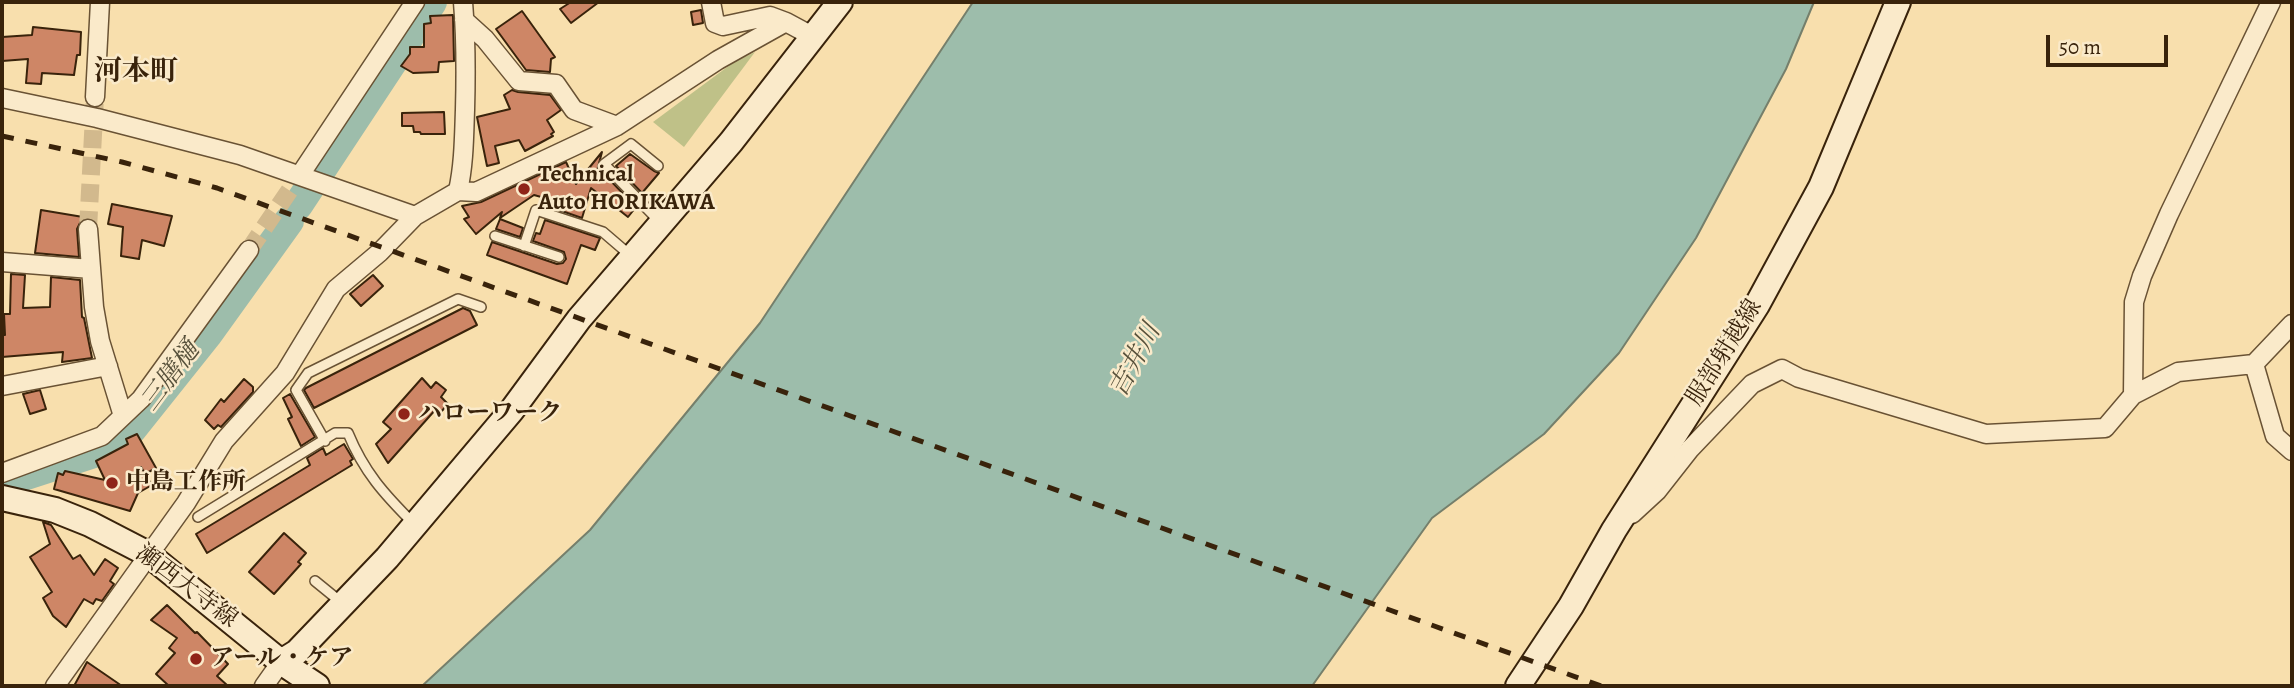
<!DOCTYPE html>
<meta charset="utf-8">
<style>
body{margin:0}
#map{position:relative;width:2294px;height:688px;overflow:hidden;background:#f8dfad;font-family:Alegreya,serif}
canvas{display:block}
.frame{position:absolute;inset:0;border:4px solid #39230b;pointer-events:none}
.scale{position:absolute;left:2046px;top:35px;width:122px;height:32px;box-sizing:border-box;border:4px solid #39230b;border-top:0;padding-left:9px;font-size:21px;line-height:24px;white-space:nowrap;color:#39230b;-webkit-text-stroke:5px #faeaca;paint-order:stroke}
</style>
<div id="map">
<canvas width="2294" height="688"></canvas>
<div class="frame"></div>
<div class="scale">50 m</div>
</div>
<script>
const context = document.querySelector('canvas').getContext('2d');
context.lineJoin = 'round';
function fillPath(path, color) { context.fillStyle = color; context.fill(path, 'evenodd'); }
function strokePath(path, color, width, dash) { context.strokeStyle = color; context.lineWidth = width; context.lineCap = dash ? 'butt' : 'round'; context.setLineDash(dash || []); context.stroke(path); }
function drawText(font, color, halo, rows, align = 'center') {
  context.font = font + ' Alegreya,"Noto Serif JP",serif'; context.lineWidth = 5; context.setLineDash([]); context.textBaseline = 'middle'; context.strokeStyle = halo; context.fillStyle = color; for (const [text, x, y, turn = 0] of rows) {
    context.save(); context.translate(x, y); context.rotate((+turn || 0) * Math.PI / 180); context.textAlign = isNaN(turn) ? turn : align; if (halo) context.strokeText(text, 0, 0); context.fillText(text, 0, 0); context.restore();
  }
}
fillPath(new Path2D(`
 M755,52L684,147L653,122L734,62Z`), '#bfc188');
const water = new Path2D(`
 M973,2H1814L1786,69L1696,238L1619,353L1544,434L1432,518L1312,686H422L590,530L760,323Z`);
fillPath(water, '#9dbdab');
strokePath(water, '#757f6b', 2);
strokePath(new Path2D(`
 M298,205L432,2
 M11,480L97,452L132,429L207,335L289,221`), '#9dbdab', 30);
const building = new Path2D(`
 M571,2H599L571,23L560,9Z
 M701,10L703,23L693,25L691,12Z
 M522,11L555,57L551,59L550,72L526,70L496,29Z
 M453,15L454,61L439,62L438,72L413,73L401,66L410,54V47H424V24L431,23L430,16Z
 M33,27L81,32L80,55H77L74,75L42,73L41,84L26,83L28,59L2,61V37L32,35Z
 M512,90L518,92L550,95L561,110L547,120L554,132L551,134L553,136L525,151L519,140L495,146L499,163L487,166L477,117L510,109L504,95Z
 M444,112L445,134H421L420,132H414L413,126H402V113Z
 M602,152L597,171L607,177L636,207L628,217L591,188L582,218L550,207L552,200L534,195L500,218L502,212L476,234L464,219L469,217L462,206L481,202L566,162L576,184Z
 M630,154L654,171L659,173L642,193L616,166Z
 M112,204L172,216L164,246L142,240L139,259L121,256L123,227L108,224Z
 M41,210L83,217L77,229L79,257L35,253Z
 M500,219L523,228L520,237L496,229Z
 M545,220L600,238L595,250L581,245L567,284L487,255L492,242L557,264L563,263L566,259L564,252L533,241L536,233L540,234Z
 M11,274L25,275L23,308L50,307L51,277L80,280L82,317L84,318L92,358L62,362L63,352L2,357V335H5L4,314H10Z
 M373,275L383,286L361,306L350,294Z
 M463,308L470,311L477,325L314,408L304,390L306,388Z
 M422,378L431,388L436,382L446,390L441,397L448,404L440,413L436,409L388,463L376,444L391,429L383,422Z
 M244,379L253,387V392L221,427L218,425L214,429L205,420L221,399L224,402Z
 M40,390L46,409L30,414L23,394Z
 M290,394L315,437L301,446L288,419L292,417L283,398Z
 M137,434L156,468L145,474L141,467L152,485L138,493L130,511L54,489L58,473L63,475L65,471L105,480L96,461L128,444L126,439Z
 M344,444L353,459L350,461L352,465L207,553L196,534L310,465L307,458L323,448L326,455Z
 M43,522L51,525L73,559L80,555L94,575L105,559L118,568L110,581L114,584L102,601L96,599L93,604L84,599L66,627L53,616L43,598L52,592L30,557L50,544Z
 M284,533L306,553L298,562L301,564L274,594L249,572Z
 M167,605L195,633L197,632L228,664L217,676L228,686H169L156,674L175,653L169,648L177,638L151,620Z
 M87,662L122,686H74Z`);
fillPath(building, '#ce8666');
strokePath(building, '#39230b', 2);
strokePath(new Path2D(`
 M88,229L95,97
 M249,250L302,172`), '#d2b98d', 18, [18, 9]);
const lane = new Path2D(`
 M658,166L631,144L604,164L660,222
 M495,236L559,257
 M524,246L536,210L603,232L631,256
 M325,441L296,390L308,373L458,299L481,307
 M198,517L335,433H348C364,472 384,494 414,524
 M315,581L342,603`);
const street = new Path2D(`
 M711,2L715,23L723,26L770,16L786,22
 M464,20L485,39L519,81L556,84L574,110L617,126
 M95,97L100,2
 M2,98L97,118L240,155L415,216
 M302,172L415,2
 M458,191L476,192L617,126L718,60L786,22L812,36
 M88,229L94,307L100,341L123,416
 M2,262L91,269
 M2254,364L2275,436L2292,451
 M2,386L108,366
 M2133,395L2134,302L2142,276L2169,214L2271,2
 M2,473L102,436L141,399L249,250
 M1632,514L1657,491L1690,449L1752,384L1782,369L1799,378L1986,434L2105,428L2133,395L2178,372L2254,364L2292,324
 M55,686L186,503L224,441L285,373L336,289L380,252L415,216L458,191C464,164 464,137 465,110C466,74 466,38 463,2
 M264,686L281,662`);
const secondary = new Path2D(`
 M2,498L55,510L90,524L148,554L281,662L317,686
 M281,662L297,652L387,558L512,410L579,319L731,142L840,2
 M1518,686L1571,606L1614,530L1757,305L1821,187L1898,2`);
strokePath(lane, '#695234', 12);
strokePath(street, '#695234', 21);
strokePath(secondary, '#39230b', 28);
strokePath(lane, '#faeaca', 9);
strokePath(street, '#faeaca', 18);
strokePath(secondary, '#faeaca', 24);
strokePath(new Path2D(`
 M2,136L122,162L217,188L1601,686`), '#39230b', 5, [12, 12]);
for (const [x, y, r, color] of [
 [524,189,7,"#8f2418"],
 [404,414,7,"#8f2418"],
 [112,483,7,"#8f2418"],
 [196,659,7,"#8f2418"]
]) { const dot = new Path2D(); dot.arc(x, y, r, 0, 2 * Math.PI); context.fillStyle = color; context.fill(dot); strokePath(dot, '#faeaca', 2.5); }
drawText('bold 24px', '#39230b', '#faeaca', [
 ["Technical",538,175],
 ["Auto HORIKAWA",538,203],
 ["ハローワーク",418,414],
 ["中島工作所",126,483],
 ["アール・ケア",210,659]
], 'left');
drawText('24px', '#39230b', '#faeaca', [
 ["服部射越線",1725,353,-58],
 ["瀬西大寺線",186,587,37]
]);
drawText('italic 26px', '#57513b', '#faeaca', [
 ["吉井川",1136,361,-62],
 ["三膳樋",171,377,-53]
]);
drawText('bold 28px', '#39230b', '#faeaca', [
 ["河本町",136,73]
]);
</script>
